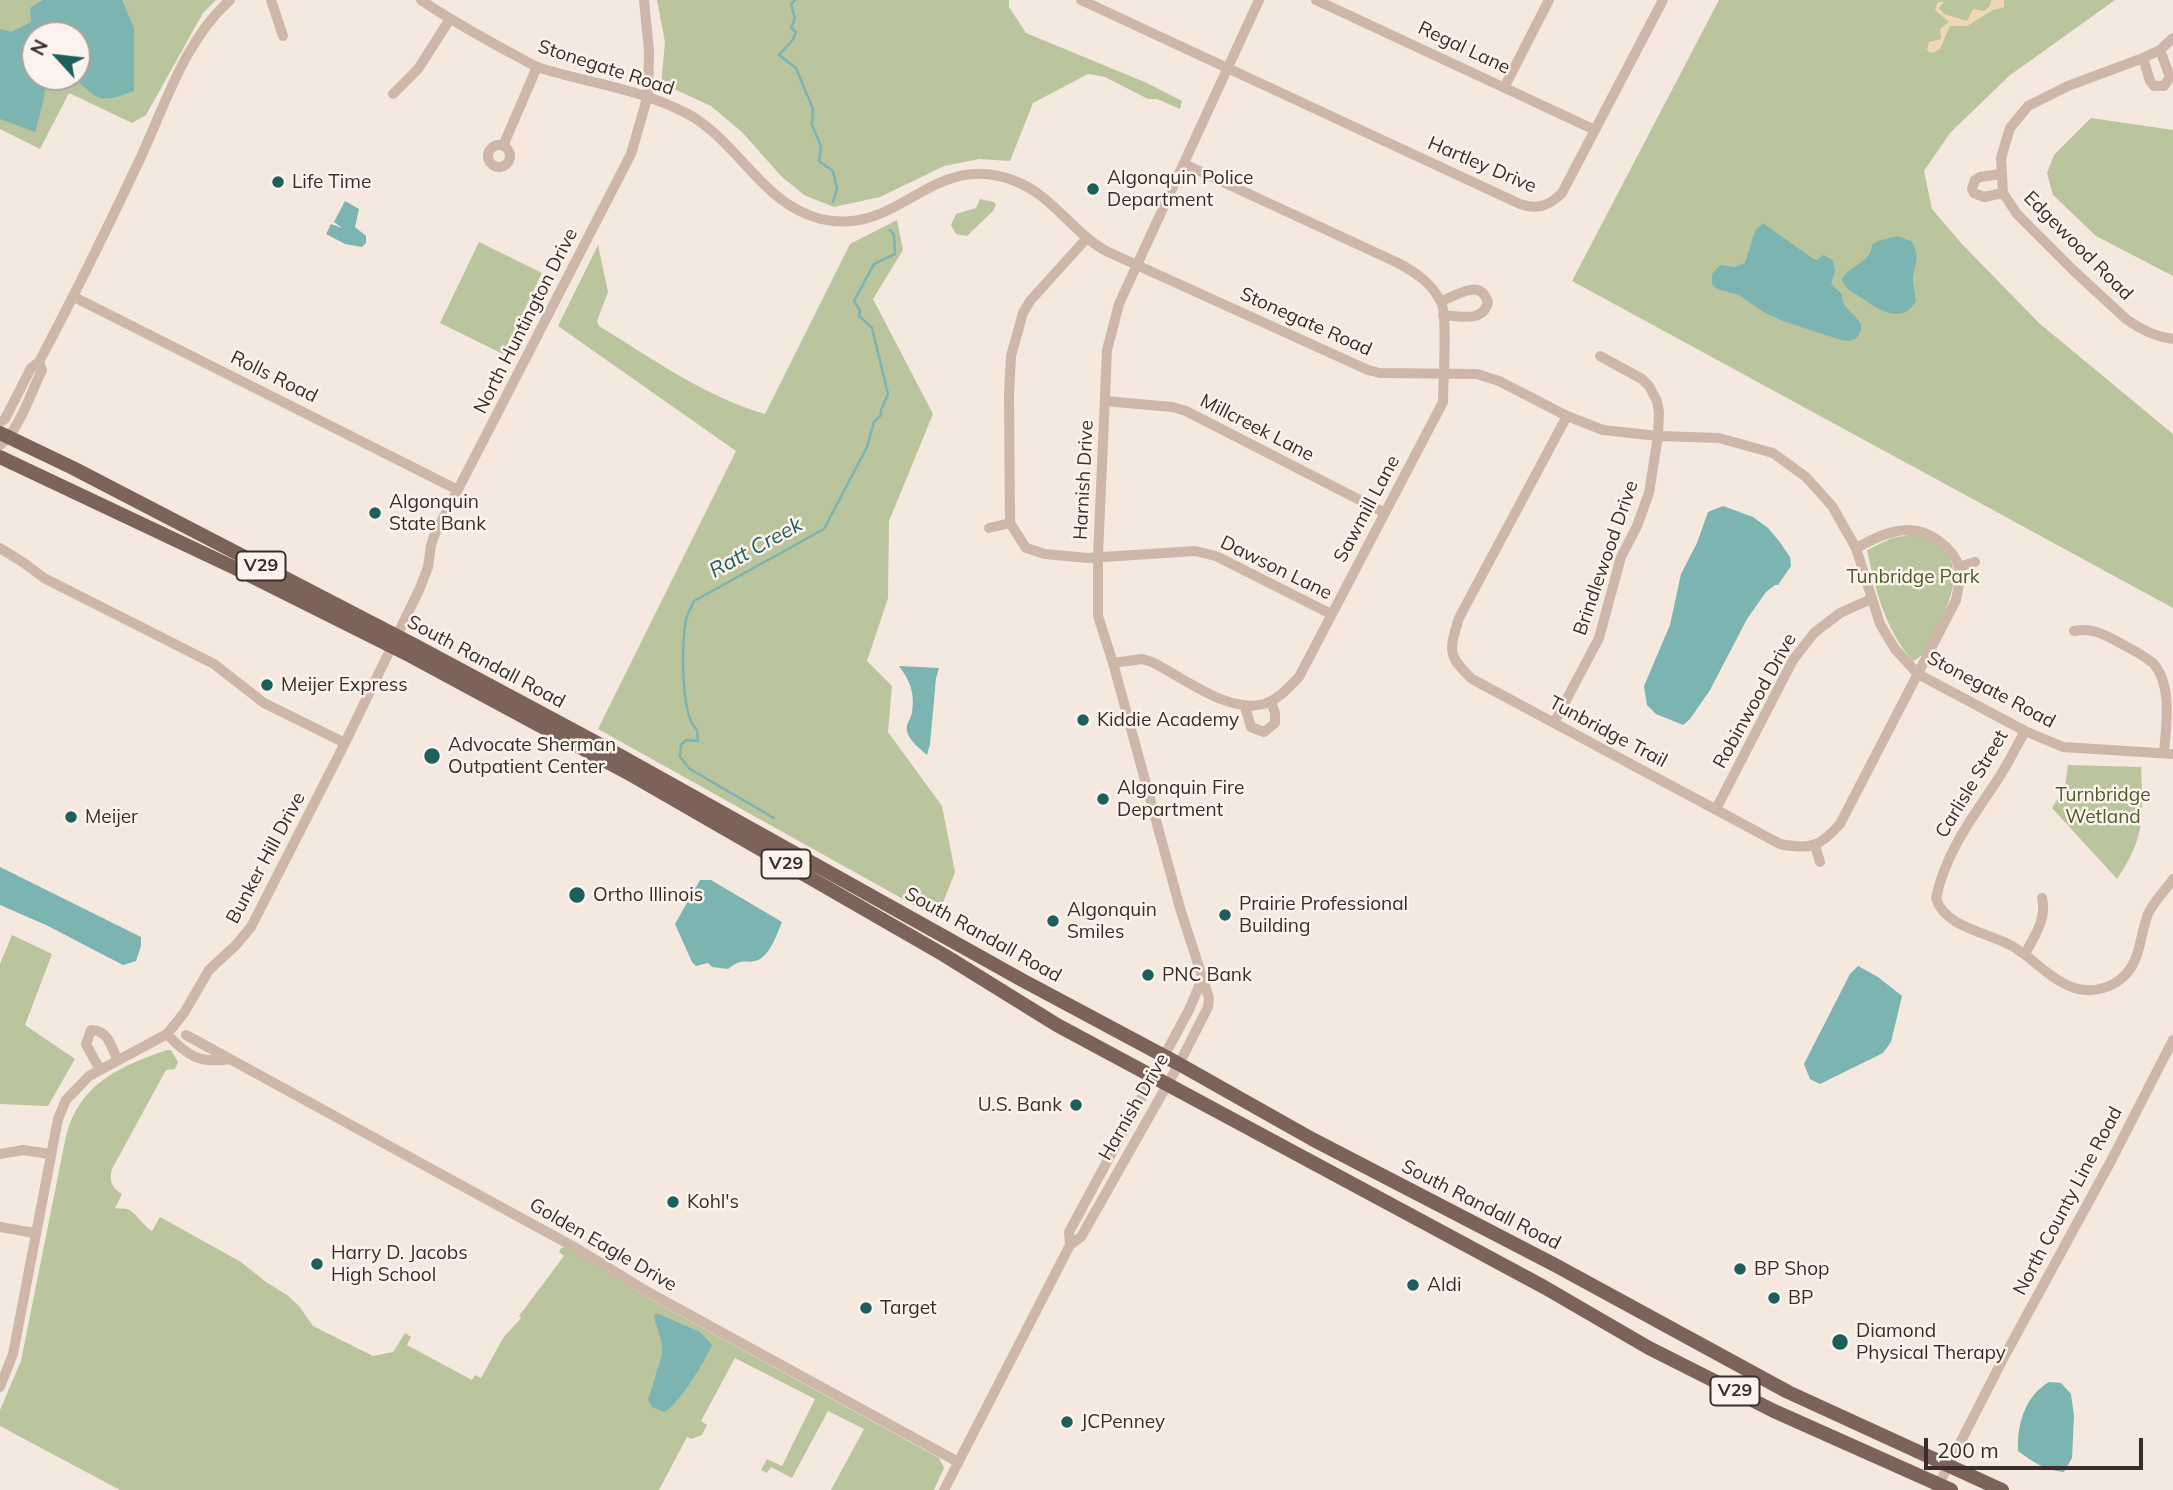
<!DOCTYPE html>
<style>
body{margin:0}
#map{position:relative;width:2173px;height:1490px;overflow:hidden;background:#f4e8df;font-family:Mulish,sans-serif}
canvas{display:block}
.north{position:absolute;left:21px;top:21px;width:70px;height:70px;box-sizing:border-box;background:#fbf3ec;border:2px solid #aea49e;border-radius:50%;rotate:297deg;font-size:19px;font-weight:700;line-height:28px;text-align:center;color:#3b2d29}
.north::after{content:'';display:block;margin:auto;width:24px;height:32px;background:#1c5f5d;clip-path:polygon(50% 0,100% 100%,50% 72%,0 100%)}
.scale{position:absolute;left:1924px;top:1438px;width:219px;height:32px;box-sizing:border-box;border:4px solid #3b2d29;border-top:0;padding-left:9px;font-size:21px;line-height:24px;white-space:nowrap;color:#3b2d29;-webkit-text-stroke:5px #fbf3ec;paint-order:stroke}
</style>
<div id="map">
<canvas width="2173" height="1490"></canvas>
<div class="north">N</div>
<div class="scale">200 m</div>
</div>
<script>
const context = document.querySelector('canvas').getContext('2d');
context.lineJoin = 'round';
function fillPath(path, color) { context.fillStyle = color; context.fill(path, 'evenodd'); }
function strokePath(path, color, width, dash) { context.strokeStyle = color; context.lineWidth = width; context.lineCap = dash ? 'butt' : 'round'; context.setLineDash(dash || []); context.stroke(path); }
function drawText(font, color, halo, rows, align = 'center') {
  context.font = font + ' Mulish,sans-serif'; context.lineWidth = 5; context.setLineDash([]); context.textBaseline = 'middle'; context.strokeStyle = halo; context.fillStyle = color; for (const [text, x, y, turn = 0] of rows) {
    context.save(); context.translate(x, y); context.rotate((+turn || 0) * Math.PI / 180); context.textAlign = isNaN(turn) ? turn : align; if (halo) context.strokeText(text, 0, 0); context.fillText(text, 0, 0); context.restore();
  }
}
fillPath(new Path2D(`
 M0,0H216L203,13L146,115L132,123L69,93L40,149L0,129ZM35,35H77V77H35Z
 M657,0H1009V7L1026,33L1147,83L1182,101L1180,109L1157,99H1148L1105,77L1088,74L1033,103L1010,161L979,159L944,166L880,197L834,207L804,195L781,176L742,132L711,106L672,88L661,86L665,42Z
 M1719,0H2115L2009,76L1950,133L1924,171L1932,209L1961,243L2039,323L2173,434V608L1572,281Z
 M2091,118L2173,130V276L2096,236L2053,195L2047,173L2054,155Z
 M980,199L994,202L996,205L993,211L967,236L956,234L951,225L956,214L976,208Z
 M897,220L903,250L873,299L933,414L889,521L888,598L867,661L892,686L888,732L942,806L955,872L937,918L598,729L736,451L558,326L598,245L608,292L597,321L599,326C653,359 704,396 765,414L850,244Z
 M479,242L542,273L503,354L440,323Z
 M1913,534C1968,550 1958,586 1938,626C1931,640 1927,655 1913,661C1885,629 1876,592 1867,550L1892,538Z
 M2068,765L2141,767C2143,815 2146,837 2117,879L2052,808L2065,787Z
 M12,935L52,954L25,1025L75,1059L48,1106L0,1104V964Z
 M167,1050H171L178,1062L175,1069L166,1070L112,1169C109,1180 111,1188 122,1194L115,1208C119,1209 123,1208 127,1209C135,1211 142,1225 152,1231L160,1217L241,1262L266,1282L287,1295L299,1306L313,1326L373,1356L393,1352L405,1333L411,1337L407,1345L472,1380L475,1375L481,1378L503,1338L521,1318L519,1316L564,1256L559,1252L561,1248L567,1247L648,1298L939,1458L944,1468L934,1490H831L864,1429L828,1411L792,1478L771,1467L767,1473L761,1470L767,1459L782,1466L815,1399L735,1358L701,1421L707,1425L702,1435L691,1439L687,1437L659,1490H120L0,1426V1410L21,1361L66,1136C79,1084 120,1066 167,1050Z`), '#bbc59d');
fillPath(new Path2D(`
 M1991,0H2004V7L1993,10L1967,26H1950L1940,49L1933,53L1929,52L1927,49L1929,42L1941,39L1940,29L1949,22L1935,10L1938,2H1944L1939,8L1944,14L1967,21L1973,9L1984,11L1990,6Z`), '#f1d6b4');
fillPath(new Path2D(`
 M43,0H122L134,28V91C99,104 99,101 73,77H77V35H35V77H46L44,98L35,132L0,119V29L11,32L31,22L30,8Z
 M345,201L359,209L355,227L366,236V243L362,247L345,244L326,234L331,224L342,228L334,222Z
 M1763,223L1812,258L1817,260L1823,255L1833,260L1835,271L1831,284L1842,294C1842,309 1854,312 1861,324C1862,338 1853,343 1841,340L1783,321L1765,313L1739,295L1717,289L1712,284V274L1720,265L1735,267L1745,263L1755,231Z
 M1898,236L1911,241C1923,261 1912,265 1913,283C1914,289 1915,295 1916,301C1903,325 1878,310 1862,298C1853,292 1845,290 1842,279C1851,264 1871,263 1872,245L1878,241Z
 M1723,506L1753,517L1768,528L1779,541L1790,557L1791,566L1778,585H1775L1766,592L1747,619L1710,690L1690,719L1683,725L1656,714L1647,705L1644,686L1670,625L1681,574L1697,543L1708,512Z
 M899,666L939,668L936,678L930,744L927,755C920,749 911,742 908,734C904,725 910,721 912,713C915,692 910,681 899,666Z
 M0,867L141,937V946L136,961L123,965L46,925L0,905Z
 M700,880H711L782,922C777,934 770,955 758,960C745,965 745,956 728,969L712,967L708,963L696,966L692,962L675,924Z
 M1858,966L1878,977L1902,996L1891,1042L1883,1053L1820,1084L1810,1079L1804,1064L1850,974Z
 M656,1313L700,1332L712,1345C705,1361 678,1406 664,1412L652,1407L648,1400L662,1355V1344L654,1317Z
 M2049,1382L2061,1383L2071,1394L2074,1416L2072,1458L2064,1472C2045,1470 2033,1462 2018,1451C2017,1424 2025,1396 2049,1382Z`), '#7bb4b1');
strokePath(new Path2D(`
 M795,0L791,4L795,18L791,28L796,32L792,41L779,55L796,68L813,109L812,125L821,146L819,161L833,171L837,189L833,202
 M774,818L690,769L680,757L681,745L686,740L698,741L697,730C680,716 681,636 687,616C689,611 692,606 694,601L824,529L867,447L874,422L881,415V410L888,394L872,328L859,316L860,311L854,301L874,264L895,254L894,235L890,230`), '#7bb4b1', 2.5);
strokePath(new Path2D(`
 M271,0L283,36
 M421,0C449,19 478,35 507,51C518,56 529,64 540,68C589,83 640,89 686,113C738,140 762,205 821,219C900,238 932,148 1015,181C1052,195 1072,232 1106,251L1368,370L1380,373L1477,374L1499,381L1567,416L1603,430L1658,436L1719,438L1773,453L1806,477L1832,506L1856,548L1880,624L1895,649L1918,674L2025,731L2063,747L2173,754
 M1081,0L1520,204C1537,210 1549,206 1562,193L1663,0
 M1316,0L1595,130
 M2173,38L2160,50L2143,58L2068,86L2028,106L2010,128L2001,158L2003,193L2017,214L2073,270L2126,319C2140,329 2155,337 2173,339
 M2143,58L2150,81L2154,86H2164L2170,77L2160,50
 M1505,86L1549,0
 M393,94L418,69L450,19
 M488 156a11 11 0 1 1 22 0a11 11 0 1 1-22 0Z
 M503,146L537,67
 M2001,174L1980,177L1975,180L1972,189L1974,193L1984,197L2003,193
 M1086,239L1030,301L1023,313L1011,356L1009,394L1010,523L1026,548L1045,554L1088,558L1195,551L1216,556L1331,614
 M74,297L458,490
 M1441,301C1458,296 1479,277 1488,302C1483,323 1460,316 1443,315
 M1105,401L1172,407L1186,411L1385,513
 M1567,416L1459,618C1449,651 1447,655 1472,679L1780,844C1810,850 1820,847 1840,824L1956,600C1958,590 1961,578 1959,567C1953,547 1929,530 1908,530C1890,530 1871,540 1856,548
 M0,422L5,419L31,368L39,362C74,296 107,229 139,161C165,106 184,41 230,0
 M0,445C19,431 31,392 42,370L39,362
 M989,528L1010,523
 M0,548L24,563L44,578L214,664L264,703L345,743
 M1959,567L1975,562
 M2074,631C2092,627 2105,635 2120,643C2131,649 2143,655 2153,663C2173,685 2166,726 2164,753
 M1113,663L1142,659L1152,662C1184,678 1234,718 1269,702C1281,697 1290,686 1299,677L1443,402C1443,383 1448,315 1441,302C1431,282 1415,272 1396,262L1184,164
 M1245,707L1251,727L1264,732L1275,723V713L1271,702
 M1554,723L1599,638L1621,557L1637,526L1649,493L1658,436L1659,412L1657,401L1649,386L1642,379L1600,356
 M2025,731C2016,747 2008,764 1998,779C1973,817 1946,851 1936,898C1944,926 1984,932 2006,943C2029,953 2044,975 2067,985C2093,997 2123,987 2135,960C2141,946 2142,929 2148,914C2154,901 2165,891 2173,879
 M1716,809L1793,660L1814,633L1840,613L1871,599
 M1815,846L1820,862
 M2025,954C2035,935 2047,919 2042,898
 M167,1034C187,1056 200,1064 230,1059
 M186,1035L576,1248L648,1292L958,1462
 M99,1068L86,1044L91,1030C108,1030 111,1046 117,1059
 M0,1154L23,1150L50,1154
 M0,1227L34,1233
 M1070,1245L1069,1232L1189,1010L1202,979
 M0,1387L13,1354L58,1119L66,1100L89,1076L167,1034L184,1013L209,970L236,945L251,927L345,743L420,588L428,567L431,545L434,536L631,154L648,95L649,51L644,0
 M944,1490L1070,1245L1081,1237L1179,1064L1208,1007L1209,998L1180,908L1113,663L1098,616V556L1107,350L1119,304L1259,0
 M1936,1490L2004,1357L2112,1159L2173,1040`), '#ceb6a9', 10);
strokePath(new Path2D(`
 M0,433L73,468L416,646L608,749L1022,980L1179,1064L1312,1139L1555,1265L1788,1392L2002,1490
 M0,457L237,569L411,656L628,773L944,955L1057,1025L1544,1287L1649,1348L1774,1411L1951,1490`), '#7d625a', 14);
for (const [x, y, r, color] of [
 [278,182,7,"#1c5f5d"],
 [1093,189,7,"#1c5f5d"],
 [375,513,7,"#1c5f5d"],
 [267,685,7,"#1c5f5d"],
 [1083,720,7,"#1c5f5d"],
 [432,756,9,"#1c5f5d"],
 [1103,799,7,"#1c5f5d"],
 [71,817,7,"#1c5f5d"],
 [577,895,9,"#1c5f5d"],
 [1225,915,7,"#1c5f5d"],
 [1053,921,7,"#1c5f5d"],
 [1148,975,7,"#1c5f5d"],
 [1076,1105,7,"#1c5f5d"],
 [673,1202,7,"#1c5f5d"],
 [317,1264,7,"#1c5f5d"],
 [1740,1269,7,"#1c5f5d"],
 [1413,1285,7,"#1c5f5d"],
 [1774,1298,7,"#1c5f5d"],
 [866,1308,7,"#1c5f5d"],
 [1840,1342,9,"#1c5f5d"],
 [1067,1422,7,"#1c5f5d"]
]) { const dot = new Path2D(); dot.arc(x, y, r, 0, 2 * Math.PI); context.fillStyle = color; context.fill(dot); strokePath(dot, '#fbf3ec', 2.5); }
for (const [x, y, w] of [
 [261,566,49],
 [786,864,49],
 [1735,1391,49]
]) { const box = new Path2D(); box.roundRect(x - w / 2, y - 14.5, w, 29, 5); context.fillStyle = '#fbf3ec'; context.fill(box); strokePath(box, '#3b2d29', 2); }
drawText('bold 18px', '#3b2d29', null, [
 ["V29",261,566],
 ["V29",786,864],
 ["V29",1735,1391]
]);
drawText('19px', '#3b2d29', '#fbf3ec', [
 ["Regal Lane",1464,48,25],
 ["Stonegate Road",606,68,18],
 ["Hartley Drive",1482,165,23],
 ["Edgewood Road",2078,246,45],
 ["North Huntington Drive",526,321,-63],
 ["Stonegate Road",1306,322,24],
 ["Rolls Road",274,377,26],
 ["Millcreek Lane",1257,428,27],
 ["Harnish Drive",1084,480,-87],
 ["Sawmill Lane",1367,509,-62],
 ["Brindlewood Drive",1606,558,-71],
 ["Dawson Lane",1276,568,26],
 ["South Randall Road",486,662,28],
 ["Stonegate Road",1991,690,28],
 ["Robinwood Drive",1755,701,-61],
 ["Tunbridge Trail",1608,732,28],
 ["Carlisle Street",1972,784,-59],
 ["Bunker Hill Drive",266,858,-62],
 ["South Randall Road",983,935,29],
 ["Harnish Drive",1134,1107,-60],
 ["North County Line Road",2068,1201,-62],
 ["South Randall Road",1481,1205,27],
 ["Golden Eagle Drive",603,1245,30]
]);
drawText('19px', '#3b2d29', '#fbf3ec', [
 ["Algonquin Police",1107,178],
 ["Department",1107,200],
 ["Life Time",292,182],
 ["Algonquin",389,502],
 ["State Bank",389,524],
 ["Meijer Express",281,685],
 ["Kiddie Academy",1097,720],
 ["Advocate Sherman",448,745],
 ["Outpatient Center",448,767],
 ["Algonquin Fire",1117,788],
 ["Department",1117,810],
 ["Meijer",85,817],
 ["Ortho Illinois",593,895],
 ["Prairie Professional",1239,904],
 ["Building",1239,926],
 ["Algonquin",1067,910],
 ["Smiles",1067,932],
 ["PNC Bank",1162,975],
 ["U.S. Bank",1062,1105,"right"],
 ["Kohl's",687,1202],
 ["Harry D. Jacobs",331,1253],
 ["High School",331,1275],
 ["BP Shop",1754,1269],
 ["Aldi",1427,1285],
 ["BP",1788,1298],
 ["Target",880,1308],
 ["Diamond",1856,1331],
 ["Physical Therapy",1856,1353],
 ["JCPenney",1081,1422]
], 'left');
drawText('19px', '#4e5b2b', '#fbf3ec', [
 ["Tunbridge Park",1913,577],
 ["Turnbridge",2103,795],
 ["Wetland",2103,817]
]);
drawText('italic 21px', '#1c5f5d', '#fbf3ec', [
 ["Ratt Creek",756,548,-29]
]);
</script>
